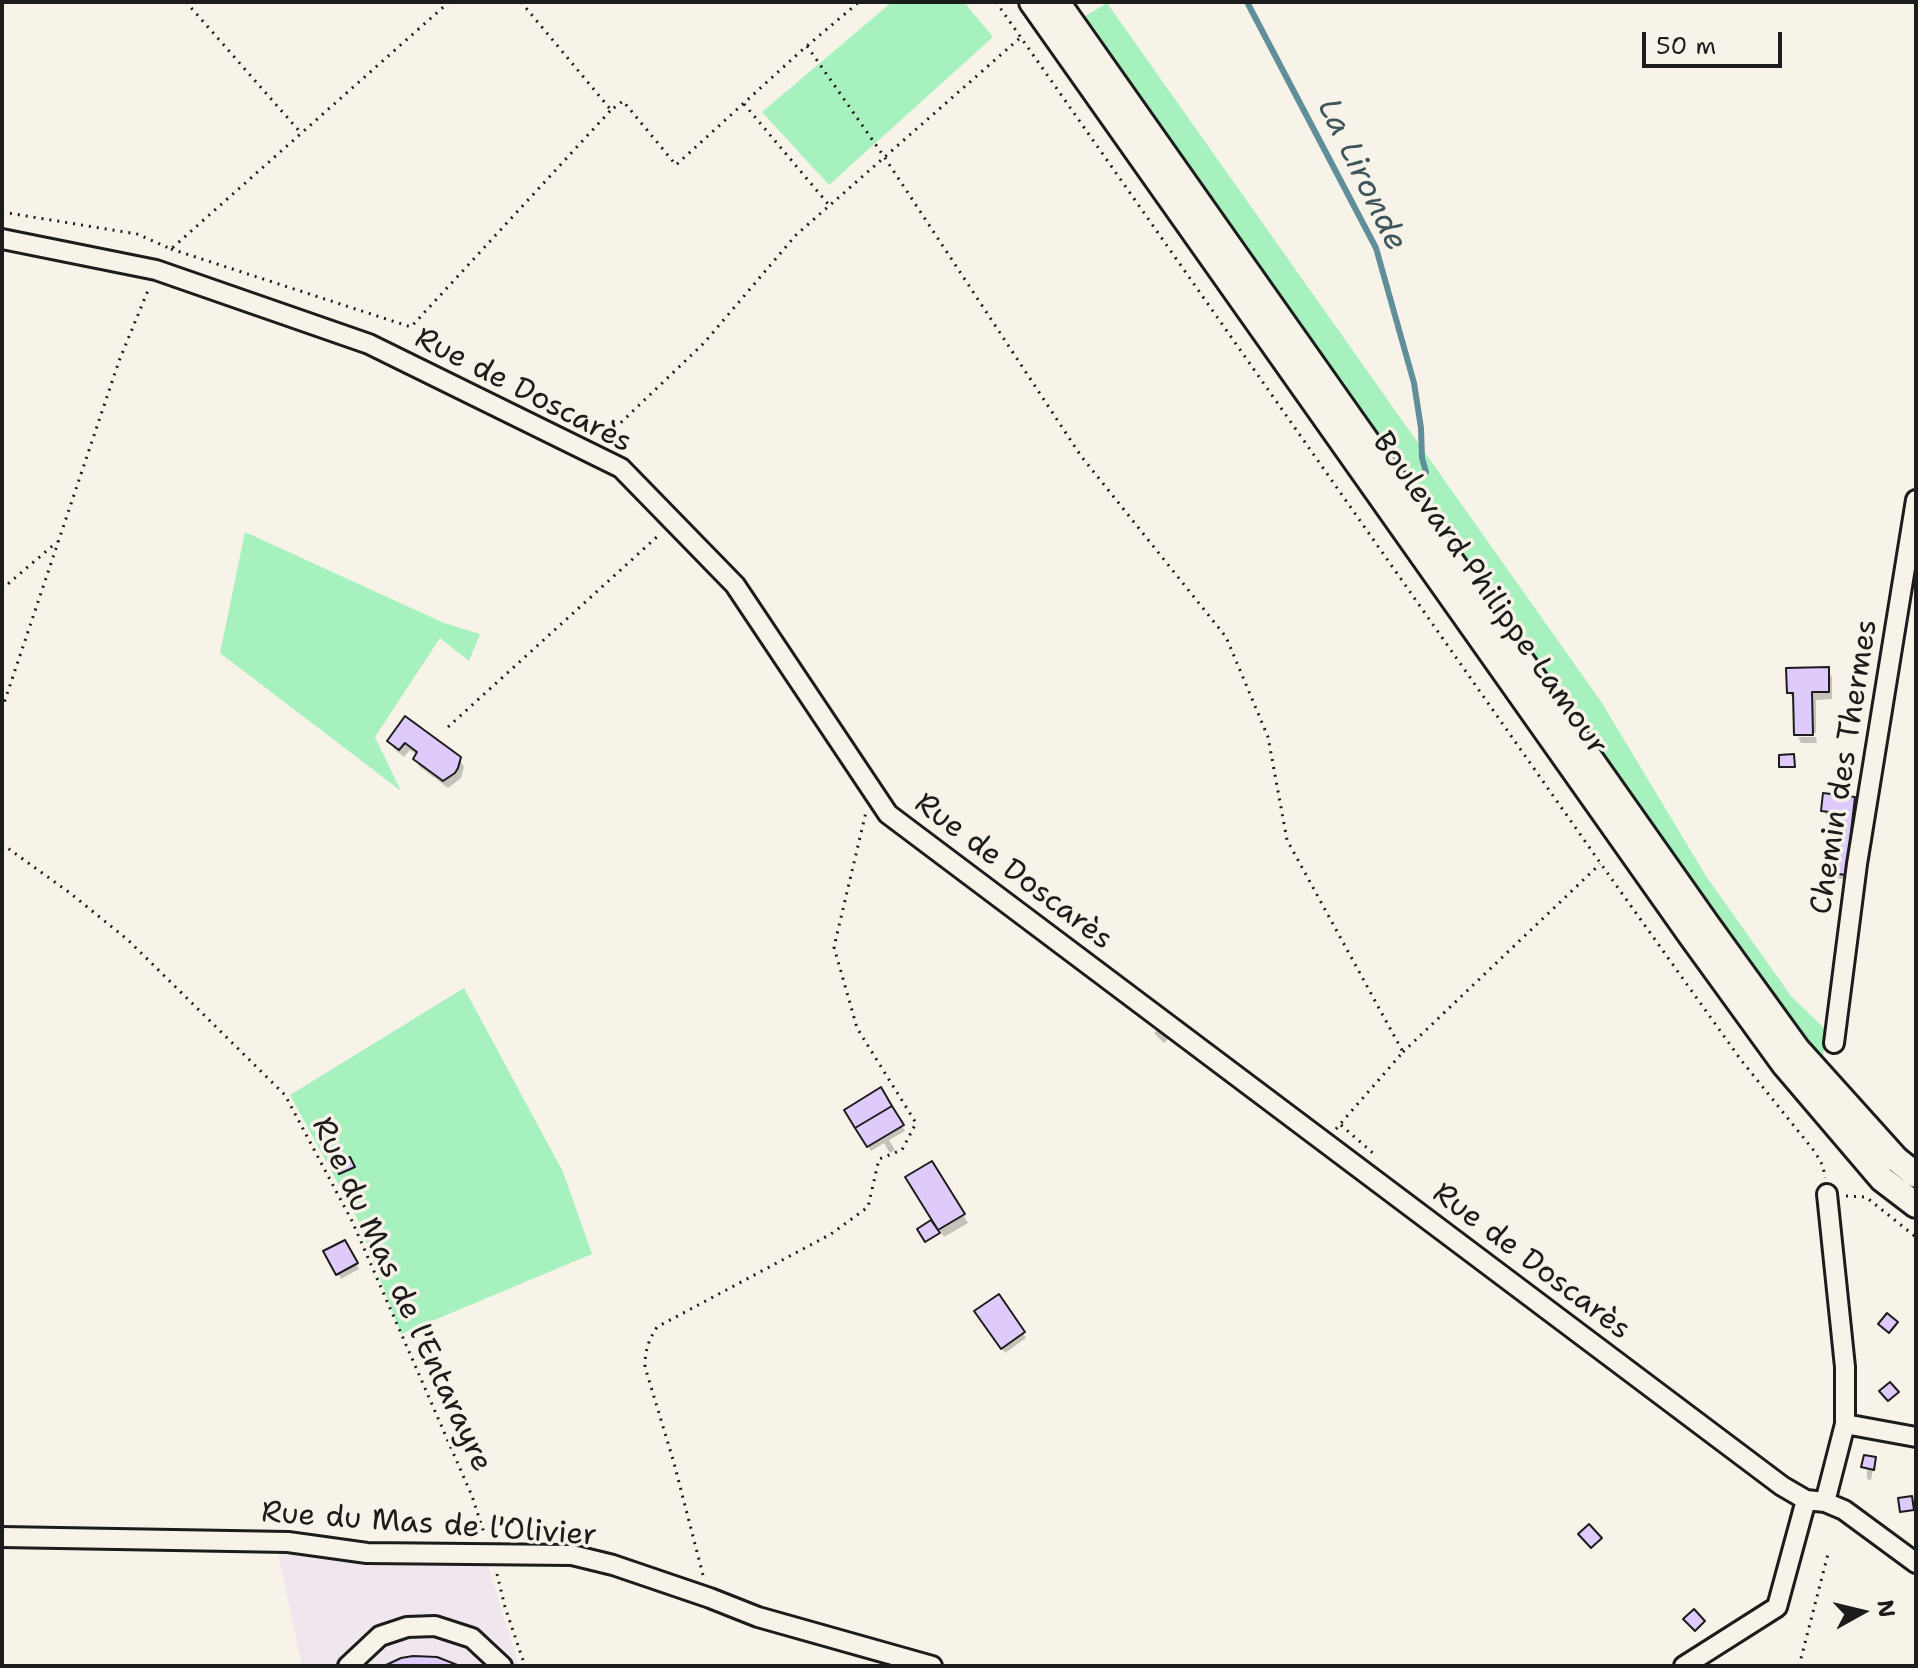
<!DOCTYPE html>
<meta charset="utf-8">
<style>
body{margin:0}
#map{position:relative;width:1918px;height:1668px;overflow:hidden;background:#f7f3e8;font-family:"Shantell Sans",sans-serif}
canvas{display:block}
.frame{position:absolute;inset:0;border:4px solid #1c1c1c;pointer-events:none}
.north{position:absolute;left:1822px;top:1572px;width:80px;height:80px;-webkit-text-stroke:6px #f7f3e8;paint-order:stroke;rotate:82deg;font-size:22px;font-weight:700;line-height:32px;text-align:center;color:#1c1c1c}
.north::after{content:'';display:block;margin:auto;width:28px;height:36px;background:#1c1c1c;clip-path:polygon(50% 0,100% 100%,50% 72%,0 100%)}
.scale{position:absolute;left:1642px;top:32px;width:140px;height:36px;box-sizing:border-box;border:4px solid #1c1c1c;border-top:0;padding-left:10px;font-size:24px;line-height:28px;white-space:nowrap;color:#1c1c1c;-webkit-text-stroke:6px #f7f3e8;paint-order:stroke}
</style>
<div id="map">
<canvas width="1918" height="1668"></canvas>
<div class="frame"></div>
<div class="north">N</div>
<div class="scale">50 m</div>
</div>
<script>
const context = document.querySelector('canvas').getContext('2d');
context.lineJoin = 'round';
function fillPath(path, color) { context.fillStyle = color; context.fill(path, 'evenodd'); }
function strokePath(path, color, width, dash) { context.strokeStyle = color; context.lineWidth = width; context.lineCap = dash ? 'butt' : 'round'; context.setLineDash(dash || []); context.stroke(path); }
function drawText(font, color, halo, rows, align = 'center') {
  context.font = font + ' "Shantell Sans",sans-serif'; context.lineWidth = 7; context.setLineDash([]); context.textBaseline = 'middle'; context.strokeStyle = halo; context.fillStyle = color; for (const [text, x, y, turn = 0] of rows) {
    context.save(); context.translate(x, y); context.rotate((+turn || 0) * Math.PI / 180); context.textAlign = isNaN(turn) ? turn : align; if (halo) context.strokeText(text, 0, 0); context.fillText(text, 0, 0); context.restore();
  }
}
fillPath(new Path2D(`
 M277,1550L488,1565L519,1666H302Z`), '#f0e7ee');
fillPath(new Path2D(`
 M892,2H964L993,37L829,185L762,112Z
 M1107,3L1602,703L1706,876L1791,996L1826,1030L1823,1060L1801,1035C1560,696 1322,356 1082,18Z
 M245,532L444,623L480,634L469,661L440,638L375,737L401,791L220,653Z
 M464,988L563,1172L592,1254L401,1334L358,1220L290,1095Z`), '#a7f1bf');
fillPath(new Path2D(`
 M1827,669L1832,677V699L1816,700V733H1798V737L1794,701L1789,692Z
 M405,719L459,758L464,767L461,778L448,788L420,767L415,759L417,755L410,750L404,757L394,749L389,741Z
 M1798,737H1816L1817,743H1801Z
 M1854,799L1857,804L1848,880L1836,878L1833,873L1838,863L1840,846L1837,841L1840,817L1826,815L1824,810Z
 M1160,1028L1169,1038L1164,1043L1154,1033Z
 M880,1090L905,1131L889,1140L895,1150L890,1153L884,1143L871,1151L847,1110Z
 M931,1163L968,1223L944,1237L908,1178Z
 M345,1242L359,1269L341,1279L326,1252Z
 M999,1296L1026,1338L1005,1353L980,1316Z
 M1875,1459L1871,1480L1867,1479V1469L1864,1467Z`), '#0003');
strokePath(new Path2D(`
 M1247,2L1376,248L1414,383L1421,428L1422,458L1426,472`), '#608f99', 6);
const building = new Path2D(`
 M1829,667V692H1812L1813,735H1794L1793,693H1787L1786,668Z
 M405,716L461,757L458,768L455,773L443,781L413,759L417,752L405,743L399,750L387,741Z
 M1794,754L1795,767H1779V755Z
 M1823,793L1855,797L1846,875L1831,873L1832,860H1836L1838,842H1835L1838,813L1821,811Z
 M881,1087L892,1106L855,1128L844,1110Z
 M892,1106L904,1125L867,1147L855,1128Z
 M350,1157L355,1167L339,1174L335,1164Z
 M932,1161L965,1214L938,1230L905,1177Z
 M931,1220L940,1233L925,1242L917,1229Z
 M345,1240L358,1263L336,1275L323,1251Z
 M999,1294L1025,1332L1001,1349L974,1311Z
 M1887,1313L1898,1322L1889,1333L1878,1324Z
 M1890,1382L1899,1392L1888,1401L1879,1391Z
 M1864,1455L1876,1457L1874,1470L1861,1467Z
 M1912,1496L1914,1510L1900,1512L1898,1498Z
 M1589,1524L1602,1538L1591,1548L1578,1534Z
 M1694,1609L1705,1621L1695,1631L1683,1619Z
 M413,1656L437,1657L460,1666H384L401,1658Z`);
fillPath(building, '#decafb');
strokePath(building, '#1c1c1c', 2);
const minor = new Path2D(`
 M2,239L156,270L369,344L621,468L735,585L888,814L1782,1486L1806,1500L1825,1502L1844,1510L1916,1563
 M1834,1043L1857,864L1916,500
 M1845,1424L1916,1437
 M1825,1502L1845,1424V1367L1827,1194
 M2,1537L288,1542L367,1553L572,1555L613,1565L710,1598L758,1617L932,1666
 M348,1666L380,1636L407,1627L435,1626L472,1638L502,1666
 M1684,1666L1777,1607L1806,1500`);
const major = new Path2D(`
 M1032,2L1692,937L1784,1064L1882,1179L1916,1205
 M1057,2L1708,926L1797,1049L1896,1159L1916,1175`);
strokePath(minor, '#1c1c1c', 24);
strokePath(major, '#1c1c1c', 30);
strokePath(new Path2D(`
 M186,2L301,133
 M521,2L611,110L623,101L676,165L801,51L859,2
 M996,2L1601,864L1741,1060L1815,1152L1823,1166L1825,1178
 M807,46L885,158L1081,456L1226,637L1268,737L1287,840L1403,1052L1335,1130
 M744,104L829,205
 M2,212L137,234L171,249L449,2
 M171,249L411,327L611,110
 M606,441L610,433L704,343L796,235L1021,37
 M2,589L57,542
 M2,709L119,361L149,288
 M448,727L659,535
 M2,844L70,893L128,940L285,1095L352,1221L472,1496L485,1536
 M1403,1052L1600,864
 M1341,1125L1374,1154
 M1846,1196L1866,1197L1916,1237
 M497,1574L505,1607L525,1666
 M703,1575L674,1463L645,1367C645,1351 648,1341 657,1327L831,1234L868,1207L879,1159L902,1150L916,1123L857,1028L834,947L866,812
 M1799,1666L1829,1550`), '#1c1c1c', 3, [2, 6]);
strokePath(minor, '#f7f3e8', 18);
strokePath(major, '#f7f3e8', 24);
drawText('30px', '#1c1c1c', '#f7f3e8', [
 ["Rue de Doscarès",523,391,27],
 ["Boulevard Philippe Lamour",1489,594,55],
 ["Chemin des Thermes",1845,767,-81],
 ["Rue de Doscarès",1013,872,37],
 ["Rue de Doscarès",1531,1262,37],
 ["Rue du Mas de l'Entarayre",401,1295,65],
 ["Rue du Mas de l'Olivier",429,1525,4]
]);
drawText('italic 32px', '#3e565b', '#f7f3e8', [
 ["La Lironde",1361,175,64]
]);
</script>
